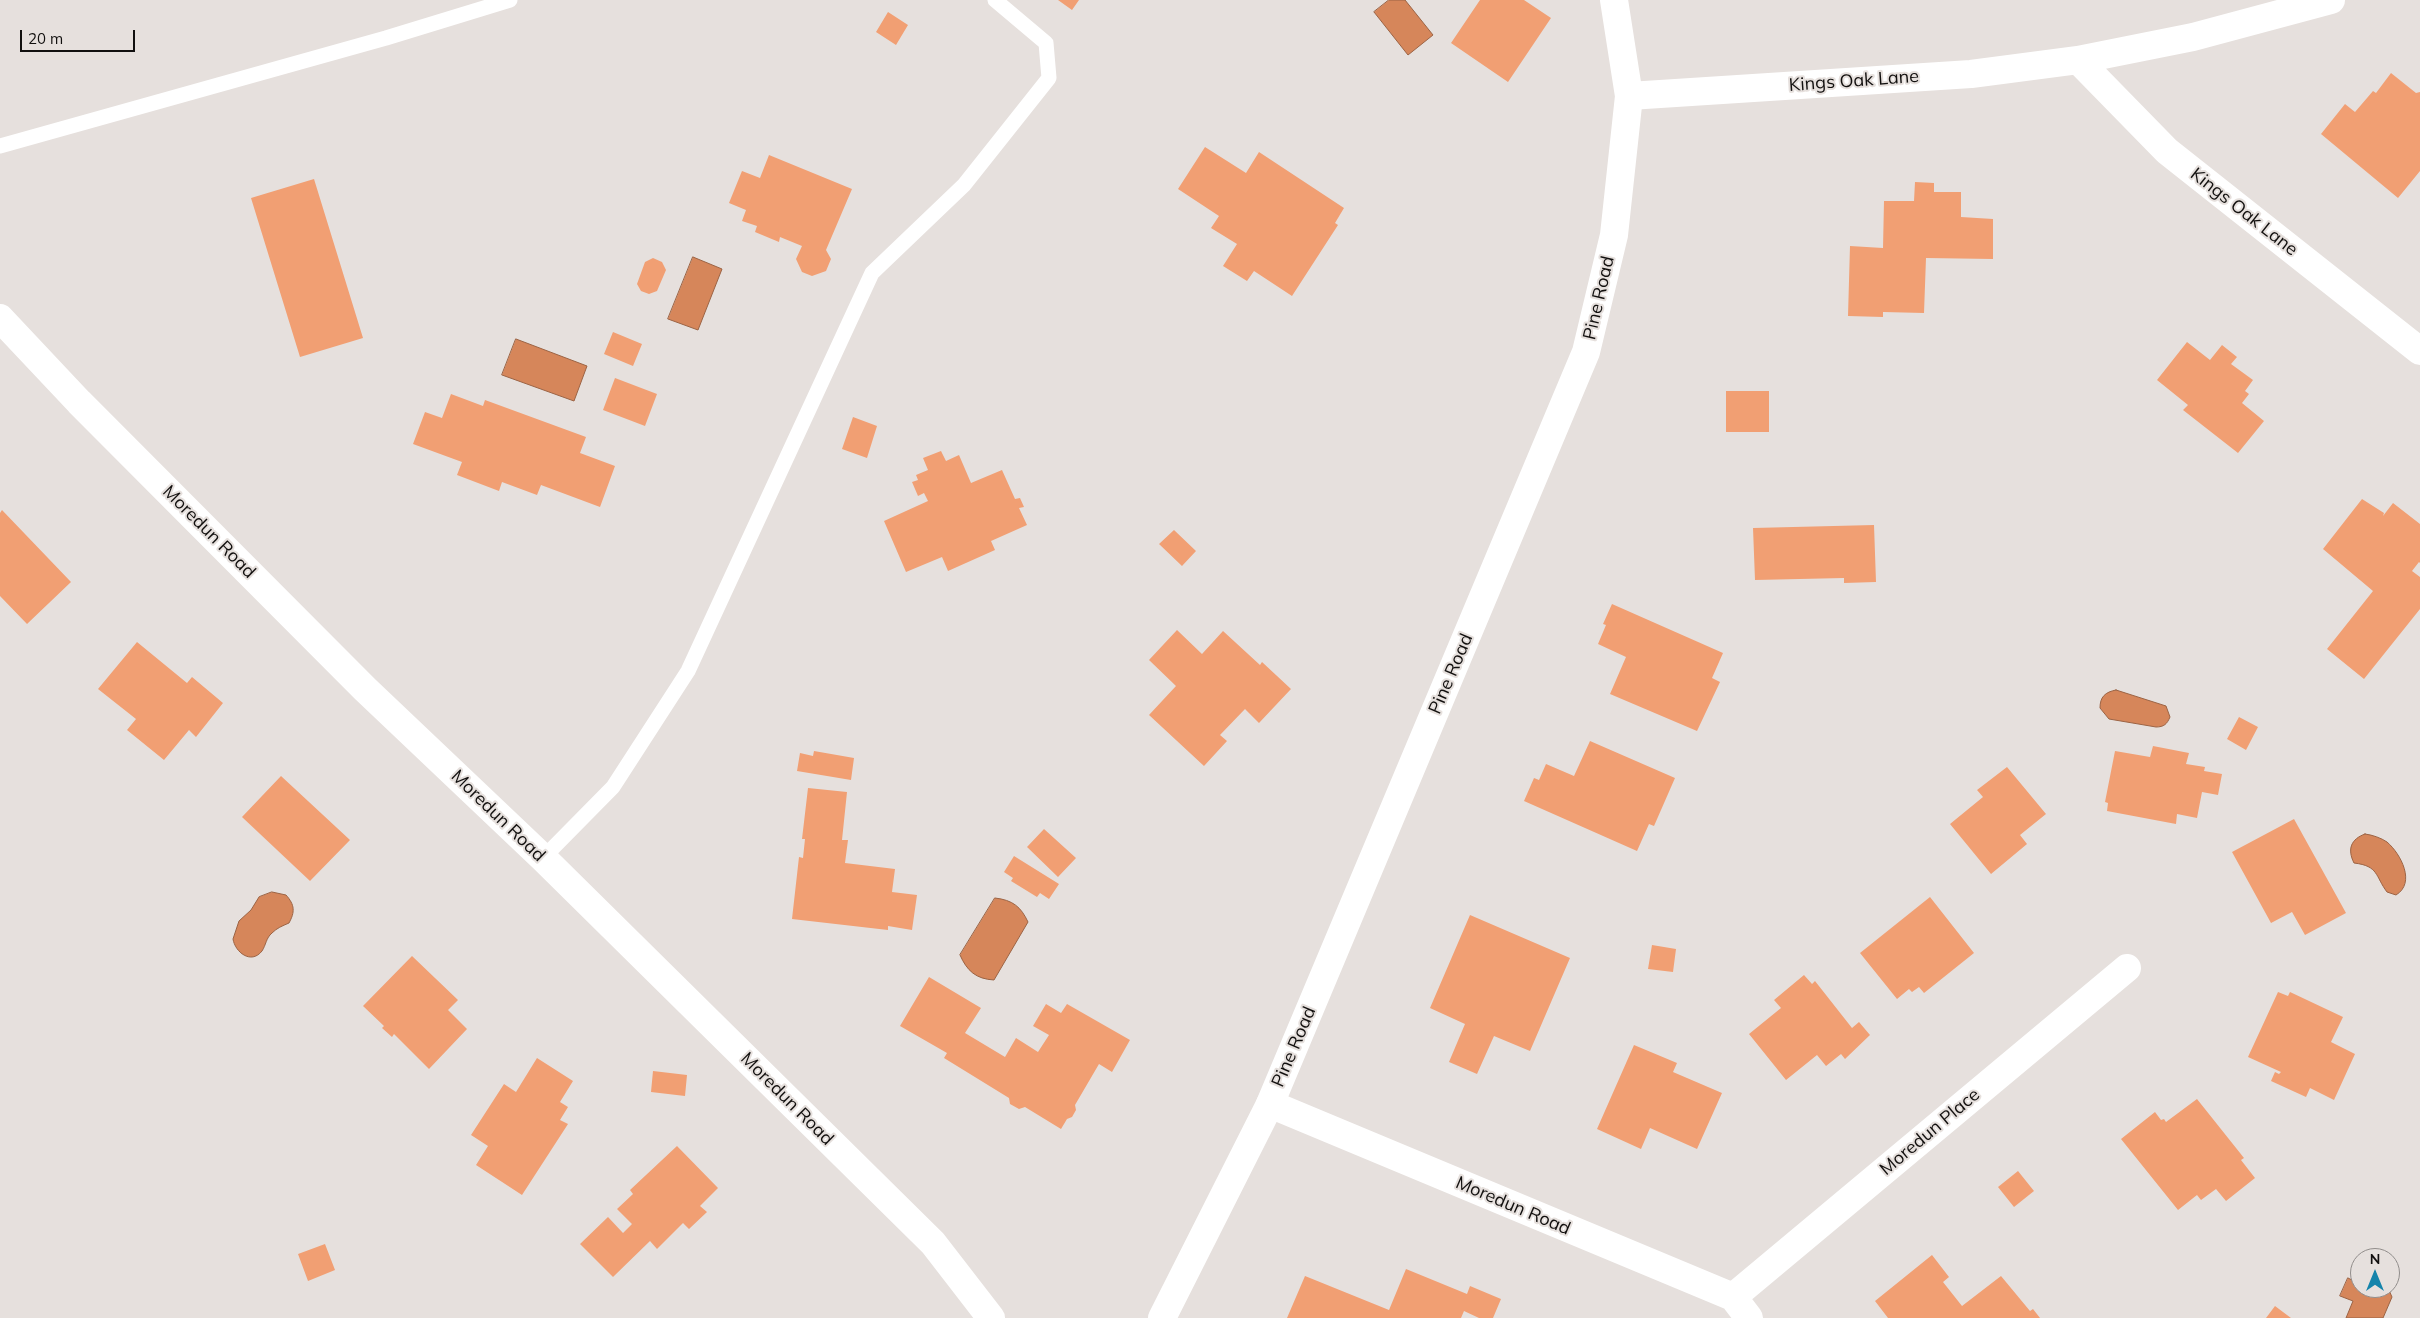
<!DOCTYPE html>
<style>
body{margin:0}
#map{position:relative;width:2420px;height:1318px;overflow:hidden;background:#e6e0dd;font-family:Mulish,sans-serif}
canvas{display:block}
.north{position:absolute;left:2350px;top:1248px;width:50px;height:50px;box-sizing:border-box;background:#e6e0dd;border:1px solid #918d8b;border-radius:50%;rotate:0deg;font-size:14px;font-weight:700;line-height:20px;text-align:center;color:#12100f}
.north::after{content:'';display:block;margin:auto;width:18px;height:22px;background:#1584ab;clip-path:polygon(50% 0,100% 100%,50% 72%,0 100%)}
.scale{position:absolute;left:20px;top:30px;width:115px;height:22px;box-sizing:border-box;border:2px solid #12100f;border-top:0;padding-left:6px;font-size:15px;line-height:18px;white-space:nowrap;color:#12100f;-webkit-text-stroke:4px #e6e0dd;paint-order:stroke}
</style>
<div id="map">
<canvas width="2420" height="1318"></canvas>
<div class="north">N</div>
<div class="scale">20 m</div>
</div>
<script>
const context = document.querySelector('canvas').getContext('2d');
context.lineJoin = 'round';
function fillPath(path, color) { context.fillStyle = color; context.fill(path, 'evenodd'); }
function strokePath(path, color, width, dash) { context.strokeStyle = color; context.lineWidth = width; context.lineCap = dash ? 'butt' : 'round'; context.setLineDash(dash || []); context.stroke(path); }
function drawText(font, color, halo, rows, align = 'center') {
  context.font = font + ' Mulish,sans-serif'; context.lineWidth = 4; context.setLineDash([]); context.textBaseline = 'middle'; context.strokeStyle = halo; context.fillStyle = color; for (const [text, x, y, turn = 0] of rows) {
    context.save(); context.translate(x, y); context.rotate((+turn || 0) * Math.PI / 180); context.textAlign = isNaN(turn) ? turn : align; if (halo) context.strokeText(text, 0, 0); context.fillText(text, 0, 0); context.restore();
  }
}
const water = new Path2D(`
 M1389,0H1405L1433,35L1408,55L1374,12Z
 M693,257L722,269L698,330L668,319Z
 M516,339L587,366L574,401L502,375Z
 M2116,690L2166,706L2170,717C2167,724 2164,727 2156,727L2109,719L2100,708C2100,697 2105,692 2116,690Z
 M2365,834C2373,835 2381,838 2387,842C2401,854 2416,883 2396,895L2387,892C2375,876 2379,866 2354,863C2347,849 2351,839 2365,834Z
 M272,892L286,895C295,905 295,912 289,923C282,926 277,928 272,933C266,938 266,945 262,951C251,965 235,952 233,939L239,921L251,910L259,897Z
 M995,898C1013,900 1021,907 1028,922L994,980C976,979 967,971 960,955Z
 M2348,1278L2360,1284V1288H2388L2392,1297L2383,1318H2346L2353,1301L2340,1296Z`);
fillPath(water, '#d6865a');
strokePath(water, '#9b6344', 1);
fillPath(new Path2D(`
 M1058,0H1079L1072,10Z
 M1480,0H1524L1551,18L1508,82L1451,43Z
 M888,12L908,25L896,45L876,32Z
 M2391,73L2416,93L2420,92V171L2398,198L2321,134L2345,104L2355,112L2373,91L2376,93Z
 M1205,147L1246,173L1259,152L1344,208L1335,223L1338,225L1292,296L1254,271L1247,281L1223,266L1237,244L1211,228L1219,216L1178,189Z
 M769,155L852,189L826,250L831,259L826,271L812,276L802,272L796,259L802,246L780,237L779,242L755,232L757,226L742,221L746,210L729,203L742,171L760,178Z
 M314,179L363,338L300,357L251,198Z
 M1915,182L1934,183V192H1961V217L1993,219V259L1926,258L1924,313L1883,312V317L1848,316L1850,246L1883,248L1884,201H1914Z
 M653,258L662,262L666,270L657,291L649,294L641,291L637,284L645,262Z
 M613,332L642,344L633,366L604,354Z
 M2187,342L2210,360L2222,345L2237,357L2231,364L2253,380L2245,391L2249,394L2242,403L2264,421L2238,453L2183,410L2188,405L2157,380Z
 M615,378L657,394L645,426L603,410Z
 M1726,391H1769V432H1726Z
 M451,394L483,406L485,400L586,437L580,453L615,466L600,507L541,485L537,495L502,482L499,491L457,475L462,462L413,444L425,412L442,418Z
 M853,417L877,426L867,458L842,449Z
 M941,451L946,461L959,455L971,483L1002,470L1015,499L1020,498L1024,507L1019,508L1027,525L991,541L995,550L948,571L942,557L906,572L884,521L928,501L924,493L918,496L912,482L918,480L916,475L928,470L923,458Z
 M2362,499L2384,513L2383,516L2393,503L2420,524V563L2419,562L2412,571L2420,577V609L2364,679L2327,649L2373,591L2323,549Z
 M2,510L71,582L27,624L0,596V513Z
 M1874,525L1876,582L1844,583V578L1755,580L1753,528Z
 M1174,530L1196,551L1182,566L1159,544Z
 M1612,604L1723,653L1712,678L1720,682L1697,731L1610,694L1626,657L1598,644L1606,625L1603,624Z
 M1177,630L1202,654L1223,631L1260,665L1262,662L1291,689L1259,723L1245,709L1220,735L1227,741L1204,766L1149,715L1176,686L1149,660Z
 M137,642L187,683L192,677L223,703L196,737L189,730L164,760L127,730L136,719L98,689Z
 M2239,717L2258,727L2246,750L2227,739Z
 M1590,741L1675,778L1654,826L1649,824L1637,851L1524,801L1534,778L1539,780L1546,764L1574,776Z
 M2153,746L2189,753L2186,764L2205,767L2204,771L2222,774L2218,795L2202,792L2197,818L2177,814L2176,824L2107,811L2108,803L2105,802L2115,751L2150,757Z
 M814,751L854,758L851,780L797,771L800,753L813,756Z
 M2007,767L2046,814L2020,835L2027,844L1991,874L1950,824L1983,797L1977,790Z
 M281,776L350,840L310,881L242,817Z
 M808,788L847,792L842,840H848L845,863L895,869L892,892L917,895L912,930L888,926V930L792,919L799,857L803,858L805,839H802Z
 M2294,819L2346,913L2305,935L2292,912L2271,923L2232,852Z
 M1044,829L1076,858L1058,877L1027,847Z
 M1014,856L1059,884L1049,899L1040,893L1037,897L1011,881L1013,878L1004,872Z
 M1930,897L1974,953L1924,993L1919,987L1912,992L1909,989L1897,999L1860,953Z
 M1470,915L1570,958L1530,1051L1494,1036L1477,1074L1449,1062L1465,1024L1430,1008Z
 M1652,945L1676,949L1673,972L1648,969Z
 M412,956L458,1000L448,1010L467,1029L429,1069L394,1034L392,1037L382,1028L384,1026L363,1006Z
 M1804,975L1812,984L1815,981L1852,1028L1859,1022L1870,1035L1845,1059L1841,1054L1826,1066L1817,1055L1786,1080L1749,1034L1781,1008L1774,1000Z
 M929,977L981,1008L965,1033L1005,1057L1016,1038L1038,1052L1049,1035L1033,1026L1046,1004L1061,1013L1067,1004L1130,1040L1112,1072L1099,1064L1075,1105L1076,1110L1072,1117L1067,1119L1061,1129L1025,1107L1019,1109L1010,1104L1009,1098L944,1058L947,1053L900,1026Z
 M2278,992L2288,996L2290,992L2343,1017L2331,1042L2355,1054L2334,1100L2310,1088L2306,1097L2271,1081L2275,1072L2279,1074L2281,1072L2248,1057Z
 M1634,1045L1677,1063L1673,1072L1722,1093L1697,1149L1650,1128L1641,1149L1597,1129Z
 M537,1058L573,1081L560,1102L568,1107L560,1120L568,1124L522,1195L476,1165L488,1146L471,1135L504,1084L516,1092Z
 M653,1071L687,1075L685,1096L651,1092Z
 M2197,1099L2244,1158L2241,1160L2255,1178L2226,1201L2216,1189L2201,1200L2197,1195L2178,1210L2121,1139L2155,1112L2161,1120L2164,1119L2166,1122Z
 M677,1146L718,1188L700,1206L707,1212L689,1229L683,1223L657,1249L650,1241L613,1277L580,1244L608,1217L623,1233L632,1224L617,1209L633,1194L630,1190Z
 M2018,1171L2034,1191L2014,1207L1998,1187Z
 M325,1244L335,1270L308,1281L298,1254Z
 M1932,1255L1949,1277L1943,1282L1962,1306L2001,1276L2030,1311L2033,1309L2040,1318H1888L1875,1301Z
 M1406,1269L1467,1294L1470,1286L1501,1299L1493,1318H1479L1464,1311L1461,1318H1287L1305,1276L1389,1310Z
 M2275,1306L2291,1318H2266Z`), '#f19f73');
strokePath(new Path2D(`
 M0,146L386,38L510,0
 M543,858L613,787L688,671L872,273L964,185L1049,78L1046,43L995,0`), '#fff', 15);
strokePath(new Path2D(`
 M2331,0L2193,37L2078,60L2167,151L2420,351
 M1629,96L1971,74L2078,60
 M0,318L79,402L365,689L543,858L933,1243L991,1318
 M1270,1104L1733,1297L1749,1318
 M1733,1297L2127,968`), '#fff', 28);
strokePath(new Path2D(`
 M1162,1318L1270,1104L1586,352L1614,235L1629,96L1614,0`), '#fff', 28);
drawText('18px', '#12100f', '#e6e0dd', [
 ["Kings Oak Lane",1854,81,-4],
 ["Kings Oak Lane",2244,212,38],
 ["Pine Road",1599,298,-77],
 ["Moredun Road",209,532,45],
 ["Pine Road",1451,674,-67],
 ["Moredun Road",498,816,44],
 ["Pine Road",1294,1047,-67],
 ["Moredun Road",787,1099,45],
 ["Moredun Place",1930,1132,-40],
 ["Moredun Road",1513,1206,23]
]);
</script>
